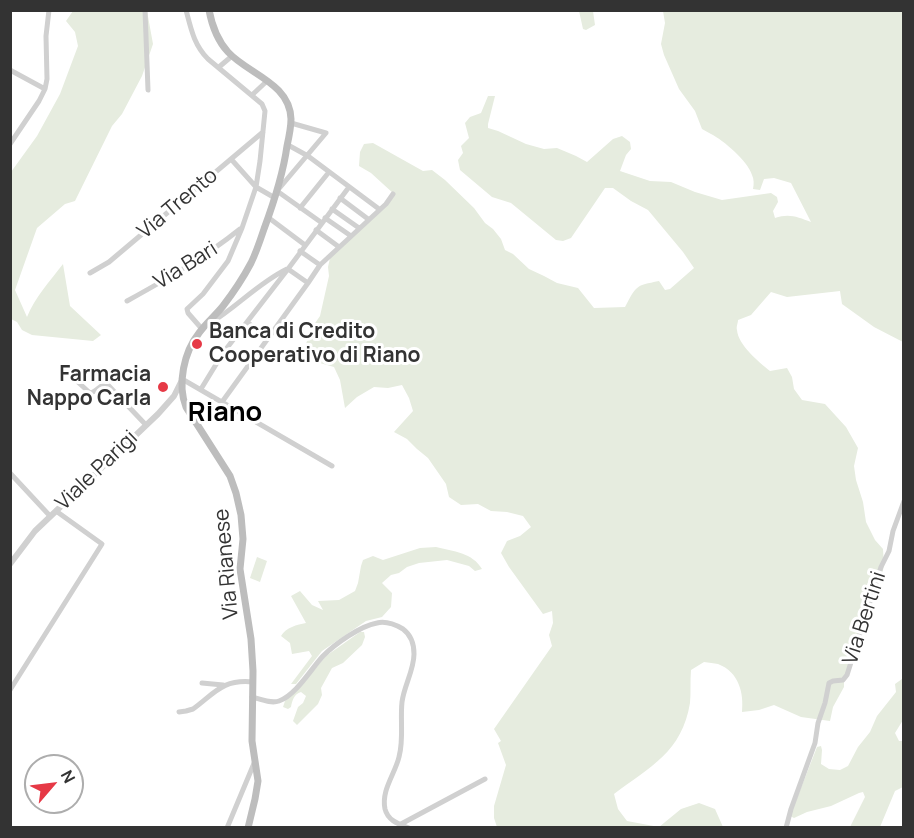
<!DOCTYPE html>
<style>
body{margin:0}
#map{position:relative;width:914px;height:838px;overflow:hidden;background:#fff;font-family:Manrope,sans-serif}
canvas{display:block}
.frame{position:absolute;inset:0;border:12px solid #333;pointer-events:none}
.north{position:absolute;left:24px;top:754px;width:60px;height:60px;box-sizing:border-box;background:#fff;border:2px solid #adadad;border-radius:50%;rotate:62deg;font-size:16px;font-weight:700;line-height:24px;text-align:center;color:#333}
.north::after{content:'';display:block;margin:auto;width:21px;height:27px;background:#e63946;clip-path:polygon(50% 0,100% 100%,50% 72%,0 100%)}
</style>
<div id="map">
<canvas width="914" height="838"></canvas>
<div class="frame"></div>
<div class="north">N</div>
</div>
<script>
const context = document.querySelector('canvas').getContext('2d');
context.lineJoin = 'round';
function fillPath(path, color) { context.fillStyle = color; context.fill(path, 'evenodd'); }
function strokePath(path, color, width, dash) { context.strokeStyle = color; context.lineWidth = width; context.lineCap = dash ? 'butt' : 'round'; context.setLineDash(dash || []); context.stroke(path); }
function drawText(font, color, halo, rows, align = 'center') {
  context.font = font + ' Manrope,sans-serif'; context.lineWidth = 6; context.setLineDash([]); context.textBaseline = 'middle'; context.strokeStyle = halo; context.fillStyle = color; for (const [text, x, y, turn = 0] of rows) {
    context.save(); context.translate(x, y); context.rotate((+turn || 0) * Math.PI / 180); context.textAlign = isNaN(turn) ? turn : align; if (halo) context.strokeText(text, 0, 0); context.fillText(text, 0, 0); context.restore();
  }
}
fillPath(new Path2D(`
 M73,11H147L153,44L142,76L122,114L112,126L75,201L65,204L37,228L15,290L27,317C35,297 50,281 63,264L70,306L101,335L93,341L32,335L22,330L17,322L11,319V172L37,136L60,94L78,46L75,32L66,21Z
 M579,11H593L595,25L586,30L583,29Z
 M663,11H903V342L874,327L842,304L840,291L787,297L771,292L751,315L738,320C738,323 736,327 737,330C738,345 759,362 770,371L787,368L792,377L794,389L802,400L825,404L846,427L858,448L854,466L856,480L863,502L866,522L875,540L883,549L884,565L882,575L872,591L870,620L867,627L859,635L844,678V687L833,707L830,721L801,717L774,705L759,710L742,712C744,693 739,672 718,664C714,663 709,663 704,662L691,670C690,681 691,693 690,703C682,752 650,767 614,794L618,809L627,821L659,827L681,809L699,803L715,809L723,827H497L494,818V806L506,765L498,743L501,741L494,729L552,646L549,635L553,623L552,611L543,614L509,567L501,553L507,541L520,536L531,527L523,516L507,512L491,511L478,504L461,505L449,497L446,484L428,458L417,449L407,439L394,432L413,411L409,398L402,385L388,388L374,387L357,397L345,408L340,380L334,367L320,363L305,357L306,344L311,329L320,316L329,276L328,267L330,258L394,194L371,173L359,166L360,152L364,144L373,143L423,171L432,170L445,180L474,208L485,223L493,229L501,239L505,250L513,254L529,269L544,276L557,283L578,288L594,308L625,307C637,285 635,286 659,281L665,290L670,289L694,268L683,252L648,210L631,201L613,188H605L571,238L563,241L556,240L511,203L492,197L460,170L458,160L463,153L461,146L469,138L465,123L470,117L481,113L488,96H495L488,124V128L498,131L526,144L544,149L557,148L576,156L587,162L613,139L622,136L630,142L631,149L626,155L620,171L650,181L671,182L695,192L722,200L771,193L777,197L778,202L773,211L775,218C789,213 798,217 811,222L791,183L774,178L764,179L760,190L753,189C754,184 754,179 752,175C748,161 723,140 711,134C708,132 705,131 702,129L695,111L679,89L664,55L661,44L665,23Z
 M436,547C453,551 473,553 482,569L475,571L469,566L447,560L419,563L407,567L399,573L391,575L382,583L392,593L391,607L382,617L366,621L322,651L296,684H291L312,656L309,651L292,654L290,643L281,636C286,627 297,625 306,623L291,596L300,591L312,605L323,610L318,601L339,600L355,591L358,583L361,566L363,560L373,556L383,560L420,548Z
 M257,557L267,561L260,582L250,578Z
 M360,632H364L365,637L362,645L343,663L332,668L321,688L322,695L318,704L297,725L293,721L298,707L303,703L306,696L301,692C294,694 292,701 291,707L288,709L283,707L285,701L303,683L326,656Z
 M903,675V720L895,733L899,741H903V787L895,791L880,827H850L865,797L863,792L859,793L831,806L807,812L794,818L790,816L817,747L821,746L822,750L821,764L829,769L840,770L848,766L858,747L870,732L877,716L896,692L895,684L902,679Z`), '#e6ecdf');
strokePath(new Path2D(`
 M145,10L148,90
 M186,10C191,29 194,45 208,59L262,104L265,111L260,161L256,187L242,228L228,261L203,294L187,309L188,313L202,329
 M219,67L232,56
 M10,70L45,89L39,101L10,144
 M45,89L47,79L46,36L49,10
 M252,95L267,81
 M291,123L326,133L277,191L322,223
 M288,145L308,156L379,209
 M231,159L256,187L275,198
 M340,198L368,219
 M300,208L329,172
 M332,209L359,228
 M269,218L305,245
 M325,218L351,236
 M316,230L339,247
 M320,265L386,204L393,194
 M288,269L308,283L320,265L300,251
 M90,273L109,262L263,132
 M127,301C167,279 205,257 240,229
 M247,322L268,339
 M209,324C236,308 258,283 287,269
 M69,374L90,393C97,392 101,383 107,384L146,425
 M182,379L332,466
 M201,389L223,353L288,269L349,187
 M222,402L308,283
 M10,473L50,516
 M202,683L223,685
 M10,690L102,544L56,511
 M252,697C260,699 271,704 279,701C296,695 311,669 323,656C335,644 360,626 377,623C385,621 396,625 403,629C411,635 414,644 414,654C414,670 404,686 402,702C400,720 404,739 399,757C395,774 381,790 385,809C388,821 399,824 409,828
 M179,712L186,711L193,709C215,693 222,679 253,682
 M401,824L485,779
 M227,828L255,761
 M786,828L791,809L815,743L818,723L825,703L829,683L833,681L843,680L847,675L881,567L889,551L893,531L904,501`), '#d0d0d0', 5);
strokePath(new Path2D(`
 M10,564L35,531L158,414L174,396L181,382`), '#d0d0d0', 6);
strokePath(new Path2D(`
 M209,10C212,26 217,40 228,52C248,74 290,83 291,119C291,128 289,137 287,146C283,175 274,202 264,229C260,241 256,253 251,263C243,278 233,293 223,306C216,315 206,323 199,333C184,352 177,384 186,407L230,476L236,493L241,515L243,539L240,569L251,639L253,671L252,741L258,781L255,799L248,828`), '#bdbdbd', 7);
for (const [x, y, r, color] of [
 [197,344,6,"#e63946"],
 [163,387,6,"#e63946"]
]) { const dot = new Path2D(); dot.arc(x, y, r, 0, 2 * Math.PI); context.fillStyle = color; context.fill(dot); strokePath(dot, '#fff', 2); }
drawText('21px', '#333', '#fff', [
 ["Via Trento",178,204,-40],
 ["Via Bari",186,266,-32],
 ["Viale Parigi",97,471,-44],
 ["Via Rianese",227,564,-95],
 ["Via Bertini",865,618,-72]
]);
drawText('bold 21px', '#333', '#fff', [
 ["Banca di Credito",209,332],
 ["Cooperativo di Riano",209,356],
 ["Farmacia",151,375,"right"],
 ["Nappo Carla",151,399,"right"]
], 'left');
drawText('bold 27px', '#000', '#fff', [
 ["Riano",225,413]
]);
</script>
